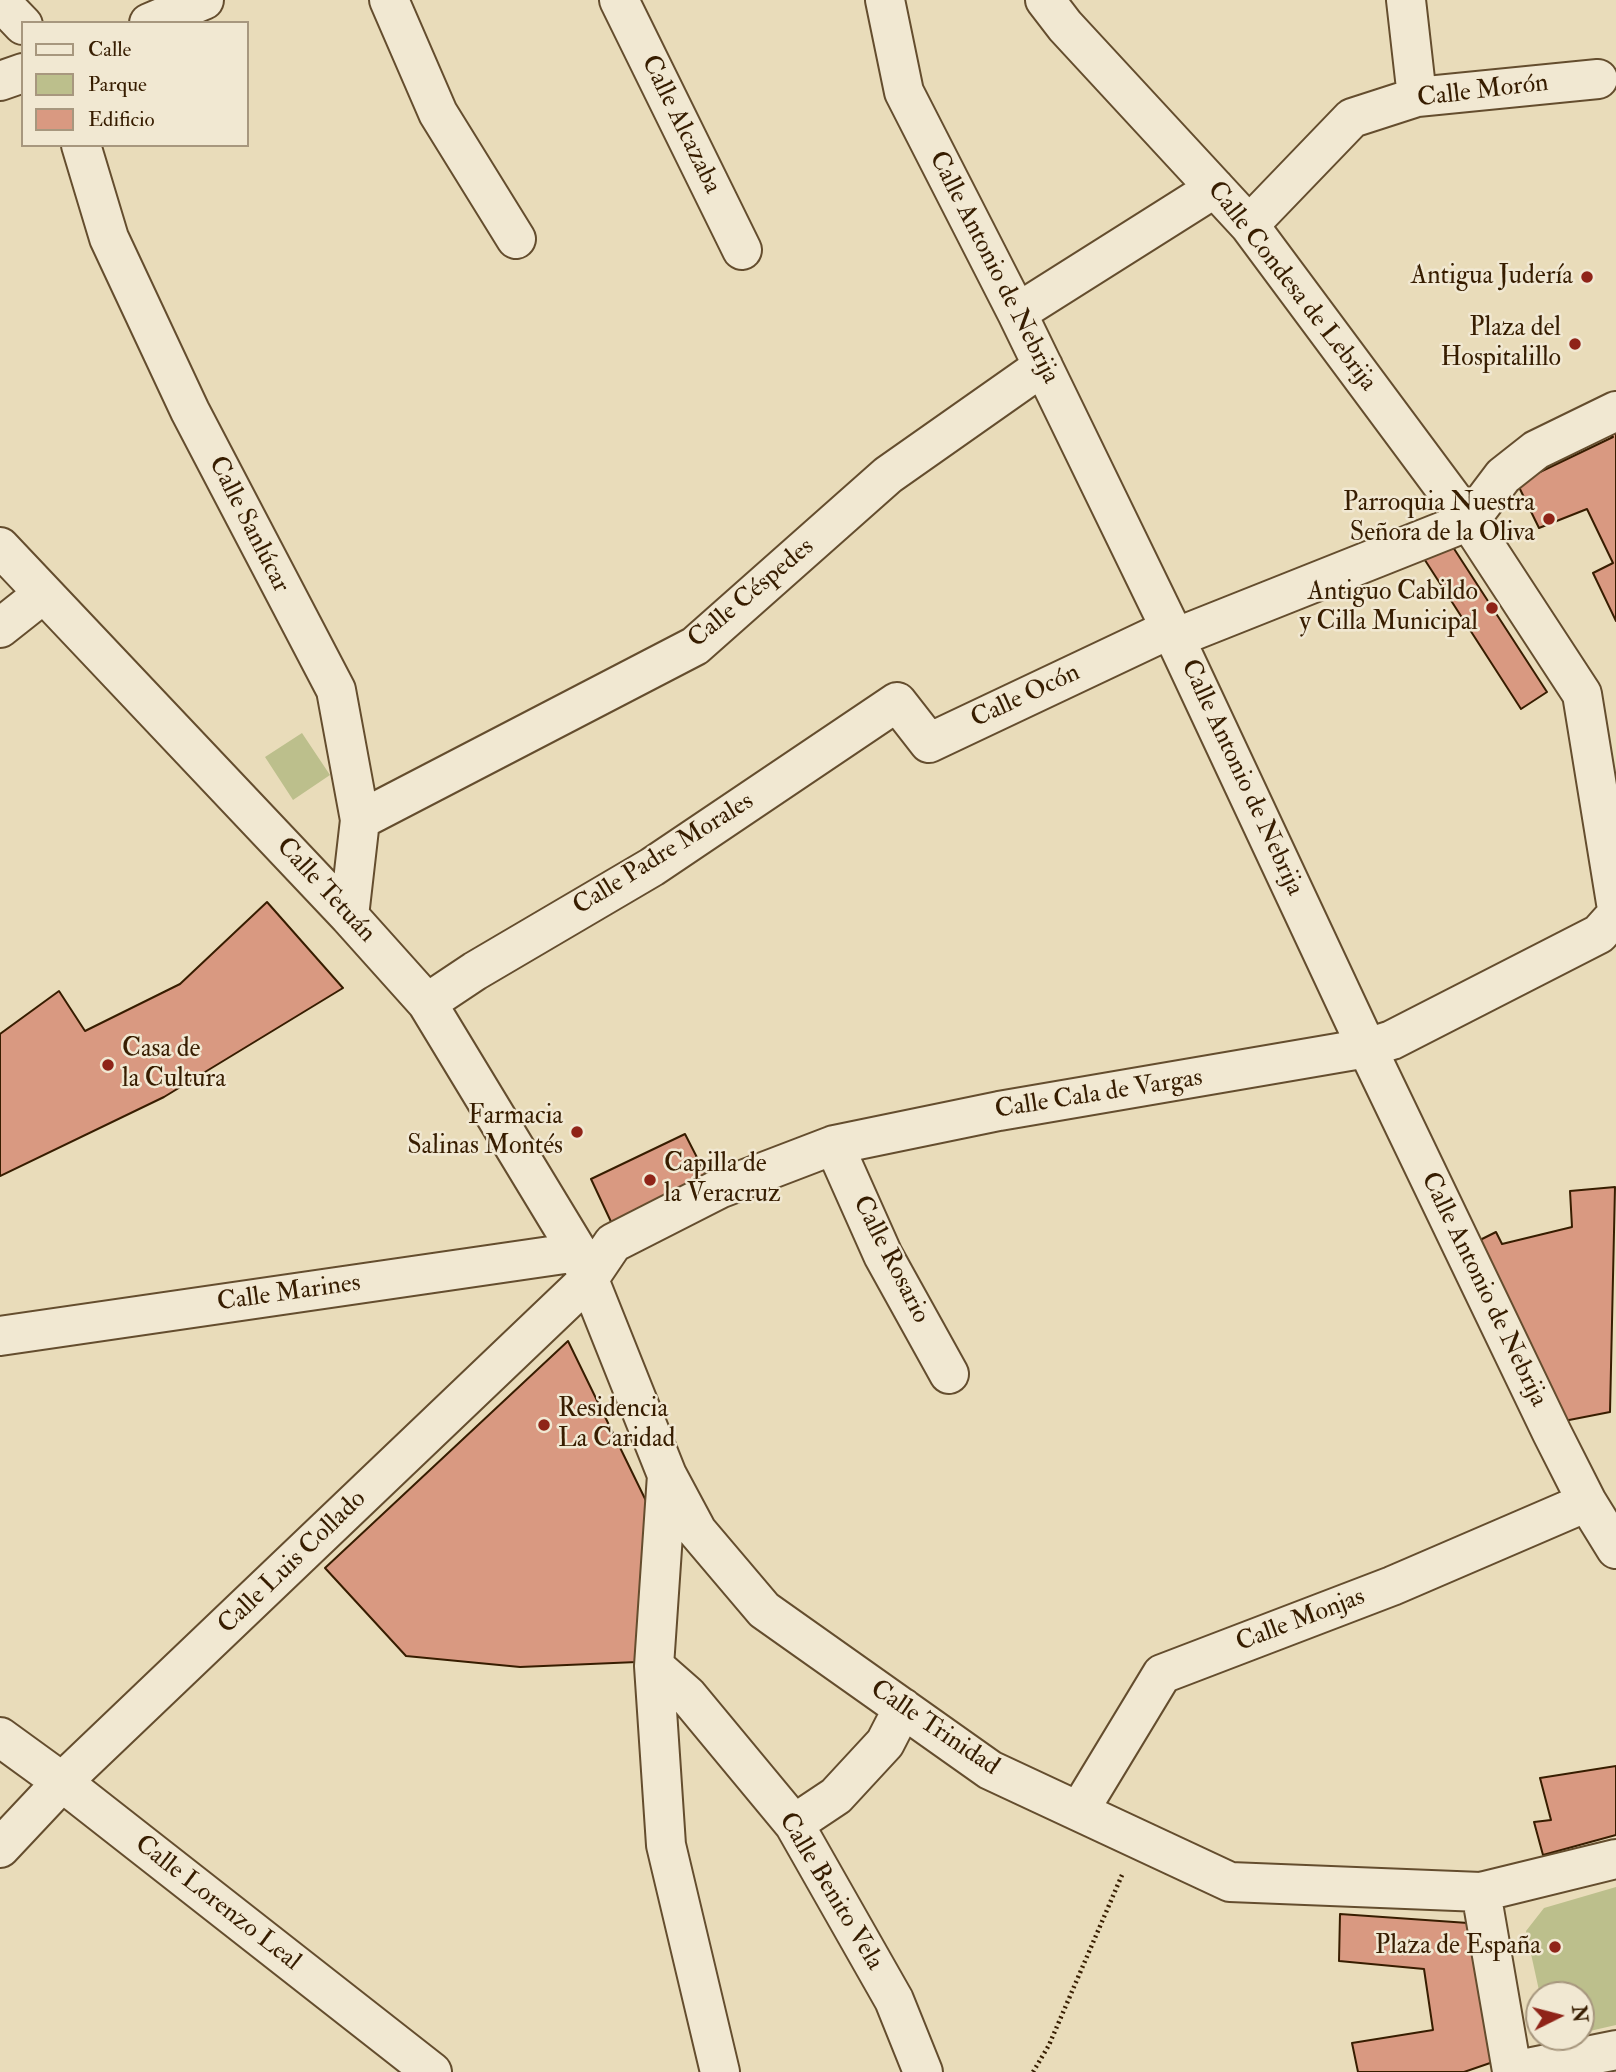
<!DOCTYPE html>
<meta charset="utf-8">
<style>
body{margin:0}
#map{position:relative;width:1616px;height:2072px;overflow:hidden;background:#e9dcba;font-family:"IM FELL Double Pica",serif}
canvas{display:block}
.legend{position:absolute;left:21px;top:21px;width:228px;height:126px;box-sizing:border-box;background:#f1e8d2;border:2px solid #a7977e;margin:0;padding:9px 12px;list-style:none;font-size:21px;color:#371d00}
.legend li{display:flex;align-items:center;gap:14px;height:35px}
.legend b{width:35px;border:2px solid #a7977e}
.north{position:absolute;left:1525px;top:1981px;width:70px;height:70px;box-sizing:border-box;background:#f1e8d2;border:2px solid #a7977e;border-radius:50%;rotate:84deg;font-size:19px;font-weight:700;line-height:28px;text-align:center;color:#371d00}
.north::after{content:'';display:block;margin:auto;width:24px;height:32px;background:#8f2418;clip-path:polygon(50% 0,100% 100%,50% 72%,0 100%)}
</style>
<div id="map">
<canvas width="1616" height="2072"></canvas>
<ul class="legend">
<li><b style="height:9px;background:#f1e8d2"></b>Calle</li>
<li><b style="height:19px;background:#bcbf8c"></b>Parque</li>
<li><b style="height:19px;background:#d99981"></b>Edificio</li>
</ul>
<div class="north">N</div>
</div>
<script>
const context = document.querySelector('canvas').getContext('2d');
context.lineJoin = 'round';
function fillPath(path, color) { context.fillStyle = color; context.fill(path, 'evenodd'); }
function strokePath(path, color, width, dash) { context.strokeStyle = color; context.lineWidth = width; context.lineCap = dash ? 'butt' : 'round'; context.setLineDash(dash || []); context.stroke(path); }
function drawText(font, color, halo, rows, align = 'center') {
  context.font = font + ' "IM FELL Double Pica",serif'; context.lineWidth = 5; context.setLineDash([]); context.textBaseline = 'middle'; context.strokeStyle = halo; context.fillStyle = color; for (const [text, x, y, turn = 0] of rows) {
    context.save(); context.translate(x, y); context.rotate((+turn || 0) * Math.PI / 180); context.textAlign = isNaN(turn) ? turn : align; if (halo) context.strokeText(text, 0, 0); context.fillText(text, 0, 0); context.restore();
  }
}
fillPath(new Path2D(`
 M302,733L330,775L293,800L265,757Z
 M1616,1887V2025L1581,2033V1995H1540L1526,1931L1544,1908Z`), '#bcbf8c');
const building = new Path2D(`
 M1616,433V621L1593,573L1613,563L1587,509L1539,528L1517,483L1613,437L1611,435Z
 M1449,541L1547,692L1521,709L1421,554Z
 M267,902L343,988L164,1097L0,1176V1034L59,991L85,1031L180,984Z
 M685,1134L709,1181L613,1226L591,1179Z
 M1615,1187L1610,1412L1564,1421L1478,1241L1496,1232L1502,1244L1572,1227L1570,1191Z
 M568,1341L650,1509L637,1662L520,1667L406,1656L325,1568Z
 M1616,1766V1835L1543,1855L1534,1822L1551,1820L1540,1778Z
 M1340,1914L1468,1923L1496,2061L1464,2072H1358L1352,2043L1433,2030L1424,1969L1339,1961Z`);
fillPath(building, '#d99981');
strokePath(building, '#371d00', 2);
const minor = new Path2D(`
 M389,0L438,113L516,239
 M619,0L742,250
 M885,0L904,92L1017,313L1175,638L1367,1048L1552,1433L1587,1502L1616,1549
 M1045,0L1065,26L1249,225L1469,521L1582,694L1616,903
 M1406,0L1417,97
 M0,1L23,25
 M149,23L204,0
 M0,81L23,73
 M81,145L109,238L190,411L336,690L360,820L349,916
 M1249,225L1352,118L1417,97L1598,79
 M1017,313L1215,188
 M1469,521L1503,476L1536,450L1616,411
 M0,547L349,916L427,1003L578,1252L667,1475L697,1531L764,1610L990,1770L1230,1882L1481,1892L1616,1859
 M0,628L43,594
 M1175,638L1469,521
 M360,820L695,646L888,475L1043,366
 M427,1003L475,971L652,867L897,702L929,743L1170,629
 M834,1145L883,1255L949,1374
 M0,1336L578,1252
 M667,1475L654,1666L666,1845L720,2072
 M654,1666L687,1695L794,1824L894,2000L923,2072
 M0,1737L62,1782L432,2072
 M1079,1811L1162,1674L1392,1586L1587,1502
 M794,1824L836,1796L885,1743L903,1708
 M0,1848L62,1782L588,1280L613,1243L719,1189L834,1145L999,1111L1367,1048L1392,1040L1599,934L1616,915
 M1481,1892L1512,2071L1616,2050`);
strokePath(minor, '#644d2e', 42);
strokePath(new Path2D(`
 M1033,2072L1049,2045L1122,1875`), '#371d00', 4.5, [2, 3.5]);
strokePath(minor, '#f1e8d2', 38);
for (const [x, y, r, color] of [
 [1587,277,7,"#8f2418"],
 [1575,344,7,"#8f2418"],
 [1549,519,7,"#8f2418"],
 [1492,608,7,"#8f2418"],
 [108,1065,7,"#8f2418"],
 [577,1132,7,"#8f2418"],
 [650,1180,7,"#8f2418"],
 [544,1425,7,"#8f2418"],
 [1555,1947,7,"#8f2418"]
]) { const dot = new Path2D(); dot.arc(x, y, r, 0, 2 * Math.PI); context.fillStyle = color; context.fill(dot); strokePath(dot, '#f1e8d2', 2.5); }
drawText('26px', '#371d00', '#f1e8d2', [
 ["Calle Morón",1483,92,-7],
 ["Calle Alcazaba",680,125,64],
 ["Calle Antonio de Nebrija",993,268,63],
 ["Calle Condesa de Lebrija",1291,287,52],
 ["Calle Sanlúcar",248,525,63],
 ["Calle Céspedes",752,594,-40],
 ["Calle Ocón",1026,697,-25],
 ["Calle Antonio de Nebrija",1241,778,65],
 ["Calle Padre Morales",664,855,-32],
 ["Calle Tetuán",325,891,47],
 ["Calle Cala de Vargas",1099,1095,-9],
 ["Calle Rosario",890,1260,63],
 ["Calle Antonio de Nebrija",1483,1290,64],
 ["Calle Marines",289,1294,-8],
 ["Calle Luis Collado",293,1563,-44],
 ["Calle Monjas",1301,1621,-21],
 ["Calle Trinidad",934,1729,34],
 ["Calle Benito Vela",830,1892,59],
 ["Calle Lorenzo Leal",217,1904,38]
]);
drawText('26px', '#371d00', '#f1e8d2', [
 ["Antigua Judería",1573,277],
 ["Plaza del",1561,329],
 ["Hospitalillo",1561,359],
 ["Parroquia Nuestra",1535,504],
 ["Señora de la Oliva",1535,534],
 ["Antiguo Cabildo",1478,593],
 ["y Cilla Municipal",1478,623],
 ["Casa de",122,1050,"left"],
 ["la Cultura",122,1080,"left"],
 ["Farmacia",563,1117],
 ["Salinas Montés",563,1147],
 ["Capilla de",664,1165,"left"],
 ["la Veracruz",664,1195,"left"],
 ["Residencia",558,1410,"left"],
 ["La Caridad",558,1440,"left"],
 ["Plaza de España",1541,1947]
], 'right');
</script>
